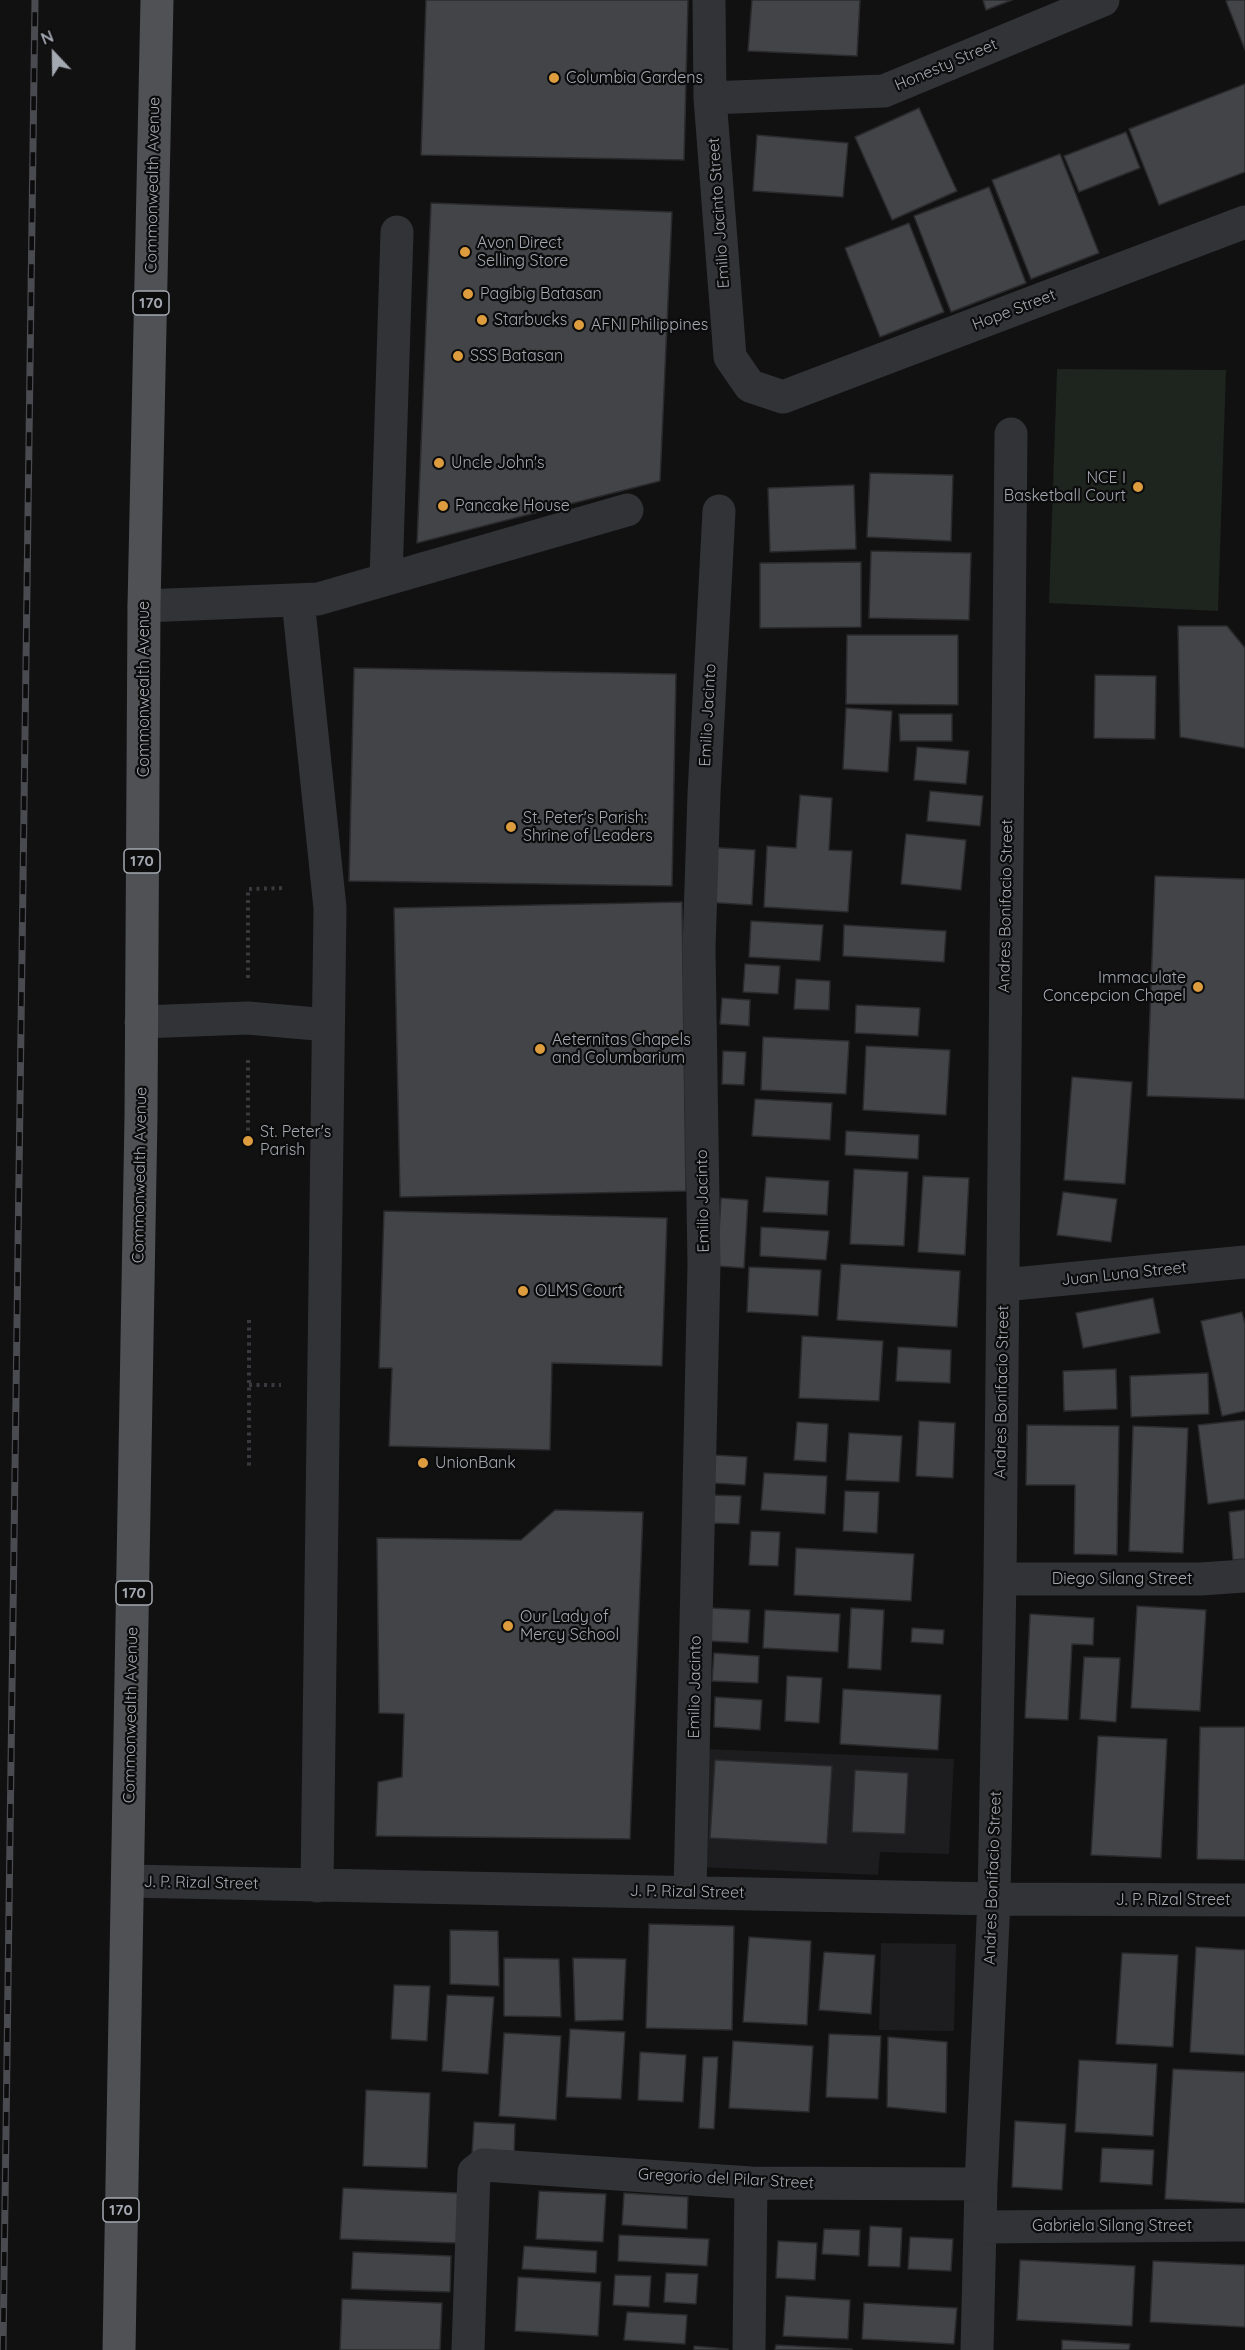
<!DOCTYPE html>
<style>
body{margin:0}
#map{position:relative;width:1245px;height:2350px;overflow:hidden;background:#111112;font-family:Quicksand,sans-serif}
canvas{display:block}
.north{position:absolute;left:24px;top:24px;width:60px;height:60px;-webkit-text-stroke:4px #0c0c0d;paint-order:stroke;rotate:338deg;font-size:16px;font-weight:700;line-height:24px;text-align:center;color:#a4a9b1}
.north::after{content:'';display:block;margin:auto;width:21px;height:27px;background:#a4a9b1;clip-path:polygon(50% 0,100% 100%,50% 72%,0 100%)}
</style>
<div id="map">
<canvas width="1245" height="2350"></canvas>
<div class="north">N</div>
</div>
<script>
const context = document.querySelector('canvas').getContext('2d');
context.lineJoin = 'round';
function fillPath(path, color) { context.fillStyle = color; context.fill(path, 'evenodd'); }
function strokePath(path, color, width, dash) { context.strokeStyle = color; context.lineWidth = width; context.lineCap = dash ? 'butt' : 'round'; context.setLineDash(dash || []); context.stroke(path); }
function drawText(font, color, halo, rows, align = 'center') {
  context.font = font + ' Quicksand,sans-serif'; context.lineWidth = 4.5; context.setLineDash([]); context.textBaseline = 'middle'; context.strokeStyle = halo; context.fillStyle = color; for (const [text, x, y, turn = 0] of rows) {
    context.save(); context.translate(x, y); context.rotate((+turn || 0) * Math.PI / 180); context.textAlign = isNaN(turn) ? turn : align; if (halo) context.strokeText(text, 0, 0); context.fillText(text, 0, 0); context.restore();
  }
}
fillPath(new Path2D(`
 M705,1749L954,1759L949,1854L880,1852L878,1875L699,1867Z
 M881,1943L956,1944L954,2031L879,2030Z`), '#1d1d1f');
fillPath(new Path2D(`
 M1057,369L1226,370L1218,611L1049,603Z`), '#1e241e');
const building = new Path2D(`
 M426,0H688L684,160L421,155Z
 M752,0H860L857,56L748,51Z
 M983,0H1012L986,10Z
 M1229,0H1245V50L1226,1Z
 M1245,84V172L1159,205L1129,129Z
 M919,108L957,191L892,220L855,137Z
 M1126,132L1140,168L1079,192L1064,156Z
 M757,135L848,143L843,197L753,191Z
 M1060,154L1099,253L1031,279L992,180Z
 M989,187L1026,283L951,312L914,216Z
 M431,203L672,212L660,481L417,543Z
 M909,223L944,312L880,337L845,248Z
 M870,473L953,475L951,541L867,537Z
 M854,485L856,549L770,552L768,488Z
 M871,551L971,553L969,620L869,618Z
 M861,562V627L760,628V563Z
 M1178,626H1227L1245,648V748L1180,737Z
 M847,635H958V705L846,704Z
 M354,668L676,674L672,886L349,881Z
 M1095,675L1156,676L1155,739L1094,738Z
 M846,708L892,711L888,772L843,769Z
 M899,714H952V741H900Z
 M917,747L969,751L966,784L914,780Z
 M930,791L983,796L980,826L927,821Z
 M800,795L832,798L829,850L852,851L848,912L764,907L767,846L796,848Z
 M906,834L966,840L961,890L901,884Z
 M707,847L755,850L752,905L704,902Z
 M1155,876L1245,879V1099L1147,1096Z
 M682,902L686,1191L400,1197L394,908Z
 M751,921L823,925L820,961L749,957Z
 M844,925L946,931L944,962L843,956Z
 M745,964L780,966L778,994L743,992Z
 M796,979L830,981L829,1010L794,1009Z
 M722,998L750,1000L749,1026L720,1024Z
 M856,1005L920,1008L918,1036L855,1033Z
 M763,1037L849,1041L846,1094L761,1090Z
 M866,1046L950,1050L946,1115L863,1110Z
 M723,1051L746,1052L744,1085L722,1084Z
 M1072,1077L1132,1082L1125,1184L1064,1180Z
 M755,1099L832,1103L830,1140L752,1136Z
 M846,1131L919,1135L918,1159L845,1155Z
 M854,1169L908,1172L904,1246L850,1244Z
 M923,1176L969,1178L965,1255L918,1252Z
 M766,1177L829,1181L827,1215L763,1212Z
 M1063,1192L1117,1199L1111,1242L1057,1235Z
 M721,1198L748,1200L744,1268L717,1266Z
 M384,1211L667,1218L662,1366L552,1363L550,1450L389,1446L392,1368H379Z
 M761,1227L829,1231L826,1260L760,1256Z
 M841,1264L960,1271L957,1327L837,1320Z
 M749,1267L821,1270L818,1316L747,1312Z
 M1153,1298L1160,1333L1083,1348L1076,1313Z
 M1242,1312L1245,1324V1411L1222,1416L1201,1321Z
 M802,1336L883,1341L879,1401L799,1398Z
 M898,1347L951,1350L950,1383L896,1381Z
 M1116,1369L1117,1409L1064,1411L1063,1371Z
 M1208,1373L1209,1414L1131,1417L1130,1376Z
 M1245,1420V1499L1208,1504L1198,1425Z
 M919,1421L955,1423L953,1478L916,1476Z
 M797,1422L828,1424L826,1462L794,1460Z
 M1027,1425L1119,1426L1117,1555L1074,1554L1075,1485H1026Z
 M1133,1426L1188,1428L1183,1553L1129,1551Z
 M849,1433L902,1436L899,1482L846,1480Z
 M714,1455L747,1457L745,1485L712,1483Z
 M764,1473L827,1476L825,1514L761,1510Z
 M845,1491L879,1492L877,1533L843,1531Z
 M710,1495L741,1496L739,1524L708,1523Z
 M555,1510L643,1512L630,1839L376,1836L378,1782L402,1777L404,1714L379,1713L377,1538L521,1540Z
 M1245,1510V1559L1233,1560L1229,1512Z
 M751,1531L780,1532L778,1566L749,1565Z
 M796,1548L914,1554L911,1601L794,1595Z
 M1137,1606L1206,1610L1200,1711L1131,1708Z
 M710,1608L750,1610L748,1643L709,1641Z
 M851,1608L884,1610L881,1670L848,1668Z
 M765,1610L840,1614L838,1652L763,1648Z
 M1030,1614L1094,1618L1093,1645L1072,1644L1068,1720L1025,1718Z
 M912,1628L944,1630L943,1644L911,1642Z
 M714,1653L759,1656L758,1683L712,1681Z
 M1084,1657L1120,1658L1116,1722L1080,1719Z
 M787,1676L822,1678L819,1723L785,1721Z
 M843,1689L941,1695L938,1750L840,1744Z
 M715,1697L762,1700L760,1730L714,1727Z
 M1200,1727H1245V1860L1197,1859Z
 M1098,1736L1167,1739L1161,1858L1091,1855Z
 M715,1760L832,1766L827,1844L710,1838Z
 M855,1770L908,1773L905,1834L852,1832Z
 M649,1924L734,1926L732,2030L646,2028Z
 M450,1930L498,1931L499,1986L450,1984Z
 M749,1937L811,1941L807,2025L743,2022Z
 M1196,1947L1245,1950V2055L1190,2052Z
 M824,1952L875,1955L871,2014L819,2010Z
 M1122,1953L1178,1955L1173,2047L1116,2044Z
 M504,1958L559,1959L561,2017L504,2016Z
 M573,1958L626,1959L623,2020L575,2021Z
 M394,1985L430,1986L427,2041L391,2039Z
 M447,1995L494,1997L488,2074L442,2071Z
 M570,2029L625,2032L621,2099L566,2097Z
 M504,2033L561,2036L556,2120L499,2116Z
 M829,2034L881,2036L878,2099L826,2097Z
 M888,2037L947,2042L946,2113L887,2107Z
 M733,2041L813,2046L809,2112L729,2108Z
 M640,2052L686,2055L683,2102L638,2100Z
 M703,2057H718L714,2129L699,2128Z
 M1079,2060L1157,2064L1153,2136L1075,2132Z
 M1173,2069L1245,2072V2203L1165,2199Z
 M366,2090L430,2093L427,2168L363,2166Z
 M1015,2121L1066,2124L1062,2190L1012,2187Z
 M474,2122L515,2124L514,2157L472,2154Z
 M1102,2148L1154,2150L1152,2185L1100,2182Z
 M343,2188L459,2193L457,2243L340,2239Z
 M539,2191L606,2194L603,2242L536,2239Z
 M624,2193L688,2197L687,2229L622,2225Z
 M870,2226L902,2228L900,2267L868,2266Z
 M824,2229L860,2230L859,2256L822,2254Z
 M619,2235L709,2239L707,2266L618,2261Z
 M910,2237L953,2239L951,2271L908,2269Z
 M778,2241L817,2243L815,2280L776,2278Z
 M524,2246L597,2251L596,2273L522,2269Z
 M353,2252L451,2256L450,2292L351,2289Z
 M1020,2260L1135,2266L1132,2326L1017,2320Z
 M1153,2261L1245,2265V2327L1150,2322Z
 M666,2273L698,2274L696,2304L664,2302Z
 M615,2275L651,2276L649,2307L613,2305Z
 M518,2277L601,2282L598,2336L515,2331Z
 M786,2296L850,2300L848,2339L783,2336Z
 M342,2299L442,2303L440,2350H340Z
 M864,2303L957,2308L954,2344L862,2339Z
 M627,2312L687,2315L685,2344L624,2340Z
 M1062,2340L1130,2344L1129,2350H1062Z
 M776,2345L852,2349V2350H775Z
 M694,2346L728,2349V2350H694Z`);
fillPath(building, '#434447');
strokePath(building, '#2b2b2e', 1.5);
strokePath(new Path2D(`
 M248,978V889L286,888
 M248,1060V1141
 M249,1320V1467
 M249,1385H281`), '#383a3e', 4, [3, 4.5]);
strokePath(new Path2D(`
 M709,0L710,98L730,357L750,386L783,397L1245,222
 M710,98L884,91L1103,0
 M386,579L397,232
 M298,600L330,908L317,1886
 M144,606L318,599L627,510
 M141,1022L248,1018L328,1025
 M1003,1285L1245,1262
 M1000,1579H1201L1245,1576
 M128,1881L994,1899L1245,1900
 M690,1892L704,1265L699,949L704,794L719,511
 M980,2227L1245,2225
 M468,2350L474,2172L483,2165L751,2183L981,2184
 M749,2350L751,2183
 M977,2350L981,2184L994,1899L1000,1579L1011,434`), '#323337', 33);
strokePath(new Path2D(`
 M119,2350L141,1116L144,606L157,0`), '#4f5155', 33);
const rail = new Path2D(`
 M3,2350L35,0`);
strokePath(rail, '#4a4b50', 7);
strokePath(rail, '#0c0c0d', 4.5, [14]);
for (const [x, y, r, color] of [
 [554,78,6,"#dd9c3e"],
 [465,252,6,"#dd9c3e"],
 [468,294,6,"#dd9c3e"],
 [482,320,6,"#dd9c3e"],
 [579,325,6,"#dd9c3e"],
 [458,356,6,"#dd9c3e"],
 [439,463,6,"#dd9c3e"],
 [1138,487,6,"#dd9c3e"],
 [443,506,6,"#dd9c3e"],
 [511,827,6,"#dd9c3e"],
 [1198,987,6,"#dd9c3e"],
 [540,1049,6,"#dd9c3e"],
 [248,1141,6,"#dd9c3e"],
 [523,1291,6,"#dd9c3e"],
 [423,1463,6,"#dd9c3e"],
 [508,1626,6,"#dd9c3e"]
]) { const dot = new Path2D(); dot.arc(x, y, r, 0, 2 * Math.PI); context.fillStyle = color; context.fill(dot); strokePath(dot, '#0c0c0d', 2); }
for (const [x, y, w] of [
 [151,303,36],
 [142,861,36],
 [134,1593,36],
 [121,2210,36]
]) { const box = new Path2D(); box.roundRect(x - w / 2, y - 12, w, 24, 4.5); context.fillStyle = '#0c0c0d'; context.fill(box); strokePath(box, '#a4a9b1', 1.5); }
drawText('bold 15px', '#a4a9b1', null, [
 ["170",151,303],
 ["170",142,861],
 ["170",134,1593],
 ["170",121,2210]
]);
drawText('16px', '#a4a9b1', '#0c0c0d', [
 ["Honesty Street",946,65,-23],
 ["Commonwealth Avenue",153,185,-89],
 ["Emilio Jacinto Street",719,213,-94],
 ["Hope Street",1014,310,-21],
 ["Commonwealth Avenue",144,689,-90],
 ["Emilio Jacinto",708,715,-87],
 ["Andres Bonifacio Street",1006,906,-89],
 ["Commonwealth Avenue",140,1175,-89],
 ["Emilio Jacinto",703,1201,-91],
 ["Juan Luna Street",1124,1274,-6],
 ["Andres Bonifacio Street",1002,1392,-89],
 ["Diego Silang Street",1122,1579],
 ["Emilio Jacinto",695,1687,-89],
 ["Commonwealth Avenue",131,1715,-89],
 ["Andres Bonifacio Street",993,1878,-88],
 ["J. P. Rizal Street",201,1883,1],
 ["J. P. Rizal Street",687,1892,1],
 ["J. P. Rizal Street",1173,1900],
 ["Gregorio del Pilar Street",726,2179,3],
 ["Gabriela Silang Street",1112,2226]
]);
drawText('16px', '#a4a9b1', '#0c0c0d', [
 ["Columbia Gardens",566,78],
 ["Avon Direct",477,243],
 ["Selling Store",477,261],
 ["Pagibig Batasan",480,294],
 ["Starbucks",494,320],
 ["AFNI Philippines",591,325],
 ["SSS Batasan",470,356],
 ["Uncle John's",451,463],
 ["NCE I",1126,478,"right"],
 ["Basketball Court",1126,496,"right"],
 ["Pancake House",455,506],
 ["St. Peter's Parish:",523,818],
 ["Shrine of Leaders",523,836],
 ["Immaculate",1186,978,"right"],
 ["Concepcion Chapel",1186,996,"right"],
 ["Aeternitas Chapels",552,1040],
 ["and Columbarium",552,1058],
 ["St. Peter's",260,1132],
 ["Parish",260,1150],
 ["OLMS Court",535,1291],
 ["UnionBank",435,1463],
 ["Our Lady of",520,1617],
 ["Mercy School",520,1635]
], 'left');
</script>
